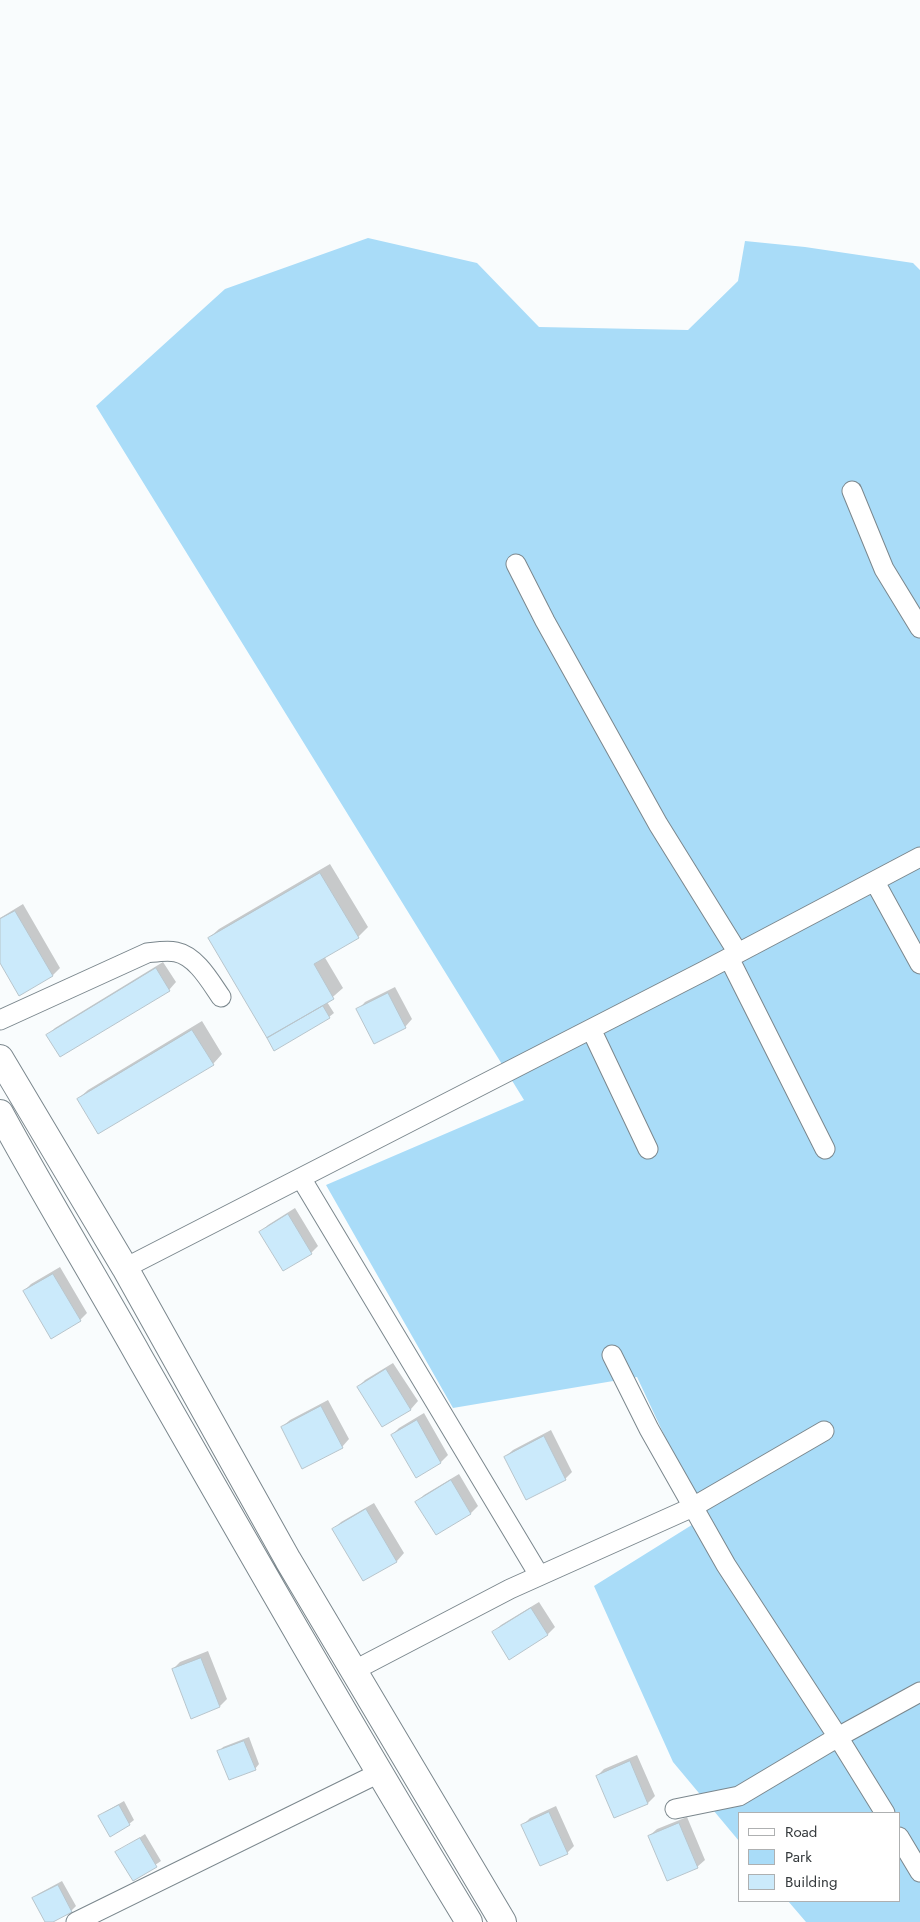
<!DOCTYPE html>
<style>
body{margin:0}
#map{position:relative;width:920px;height:1922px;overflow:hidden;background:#f9fcfd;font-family:Jost,sans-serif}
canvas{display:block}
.legend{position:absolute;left:738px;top:1812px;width:162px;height:90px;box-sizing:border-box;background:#fff;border:1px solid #aeb0b1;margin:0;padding:6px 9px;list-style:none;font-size:15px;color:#353a3d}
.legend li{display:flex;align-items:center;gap:10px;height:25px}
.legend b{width:25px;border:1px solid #aeb0b1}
</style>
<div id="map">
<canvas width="920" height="1922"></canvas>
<ul class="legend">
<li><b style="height:6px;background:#fff"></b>Road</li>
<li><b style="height:14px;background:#a9dcf8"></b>Park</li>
<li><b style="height:14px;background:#cbeafb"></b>Building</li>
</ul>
</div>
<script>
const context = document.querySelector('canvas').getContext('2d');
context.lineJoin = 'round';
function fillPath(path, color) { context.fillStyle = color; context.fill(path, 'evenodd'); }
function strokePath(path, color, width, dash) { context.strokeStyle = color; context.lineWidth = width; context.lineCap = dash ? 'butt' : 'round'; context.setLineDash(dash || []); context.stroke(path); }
fillPath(new Path2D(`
 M368,238L477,263L539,327L688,330L738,281L745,241L805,247L913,263L920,270V1922H806L788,1901H899V1813H739V1841L673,1762L594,1586L703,1518L637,1377L453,1408L326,1185L524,1100L96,406L225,289Z`), '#a9dcf8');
fillPath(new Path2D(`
 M330,864L368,927L358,937L324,956L343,988L327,1002L334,1013L329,1017L268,1039L272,1035L209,938L219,929Z
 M23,904L60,968L53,975L20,994L0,961V918Z
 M163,962L176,982L169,990L48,1035L55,1028Z
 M395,987L412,1019L405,1027L358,1010L365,1002Z
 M202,1021L222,1054L213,1064L78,1099L88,1090Z
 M295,1208L318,1246L311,1253L261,1232L268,1225Z
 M60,1267L87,1313L80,1320L24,1291L31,1284Z
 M393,1363L418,1401L411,1409L382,1426L358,1387L365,1380Z
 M328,1400L349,1439L342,1447L282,1427L290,1420Z
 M424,1413L448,1455L441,1462L416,1476L392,1435L399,1428Z
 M551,1430L572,1472L565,1479L505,1457L513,1450Z
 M459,1474L478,1506L471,1513L436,1533L417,1502L424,1495Z
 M374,1503L404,1553L397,1561L364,1579L334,1529L341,1522Z
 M539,1602L555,1627L548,1634L494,1632L501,1625Z
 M208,1651L227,1699L220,1706L173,1669L180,1662Z
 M249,1737L259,1764L255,1769L219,1752L223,1747Z
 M637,1755L655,1796L648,1803L615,1817L597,1776L604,1769Z
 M124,1801L134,1820L129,1824L100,1816L105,1812Z
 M556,1806L574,1846L567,1853L523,1825L530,1818Z
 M687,1817L705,1860L697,1867L649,1836L657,1829Z
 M145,1834L161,1861L133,1880L117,1853Z
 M62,1881L76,1906L71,1911L51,1922H46L34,1898L38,1894Z`), '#0003');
const building = new Path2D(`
 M320,873L359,938L314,964L334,999L267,1038L208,938Z
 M15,911L53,976L19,996L0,963V919Z
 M156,968L170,991L60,1057L46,1035Z
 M388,993L406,1028L374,1044L356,1009Z
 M323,1006L330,1018L274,1051L267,1038Z
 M192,1030L214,1065L98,1134L77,1099Z
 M288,1214L312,1254L283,1271L259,1232Z
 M53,1274L81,1321L51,1339L23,1291Z
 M386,1369L411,1410L382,1427L357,1387Z
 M321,1406L343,1448L302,1469L281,1427Z
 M417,1420L441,1463L416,1478L391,1435Z
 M544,1436L566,1480L526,1500L504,1457Z
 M451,1480L471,1514L436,1535L415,1502Z
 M366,1509L397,1562L363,1581L332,1529Z
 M531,1608L548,1635L509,1660L492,1632Z
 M201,1658L220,1707L191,1719L172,1669Z
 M244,1741L256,1770L229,1780L217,1751Z
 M630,1761L648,1804L614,1818L596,1776Z
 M119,1805L130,1825L110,1837L98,1816Z
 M549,1812L568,1854L540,1866L521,1825Z
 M679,1823L698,1868L667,1881L648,1836Z
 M140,1838L157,1867L133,1881L115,1852Z
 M58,1885L72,1912L53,1922H45L32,1898Z`);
fillPath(building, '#cbeafb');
strokePath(building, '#b8c5cc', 1);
const minor = new Path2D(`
 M852,491L884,569L920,628
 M516,564L545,621L658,824L738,953
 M875,882L920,964
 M729,958L825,1149
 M0,1020L147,953C156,952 167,950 176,952C196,956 210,981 221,997
 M591,1029L648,1149
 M301,1178L539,1575
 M125,1268L704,971L920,857
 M612,1355L649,1429L726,1565L838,1737L885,1813
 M353,1671L510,1589L693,1507L824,1431
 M675,1809L739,1796L838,1737L920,1692
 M899,1837L920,1872
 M76,1922L379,1773`);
const highway = new Path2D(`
 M0,1058L125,1268L288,1560L503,1922
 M0,1113C45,1196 94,1276 140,1358C248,1547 356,1736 469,1922`);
strokePath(minor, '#7b878d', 21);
strokePath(highway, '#7b878d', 28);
strokePath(minor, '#fff', 19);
strokePath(highway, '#fff', 26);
</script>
